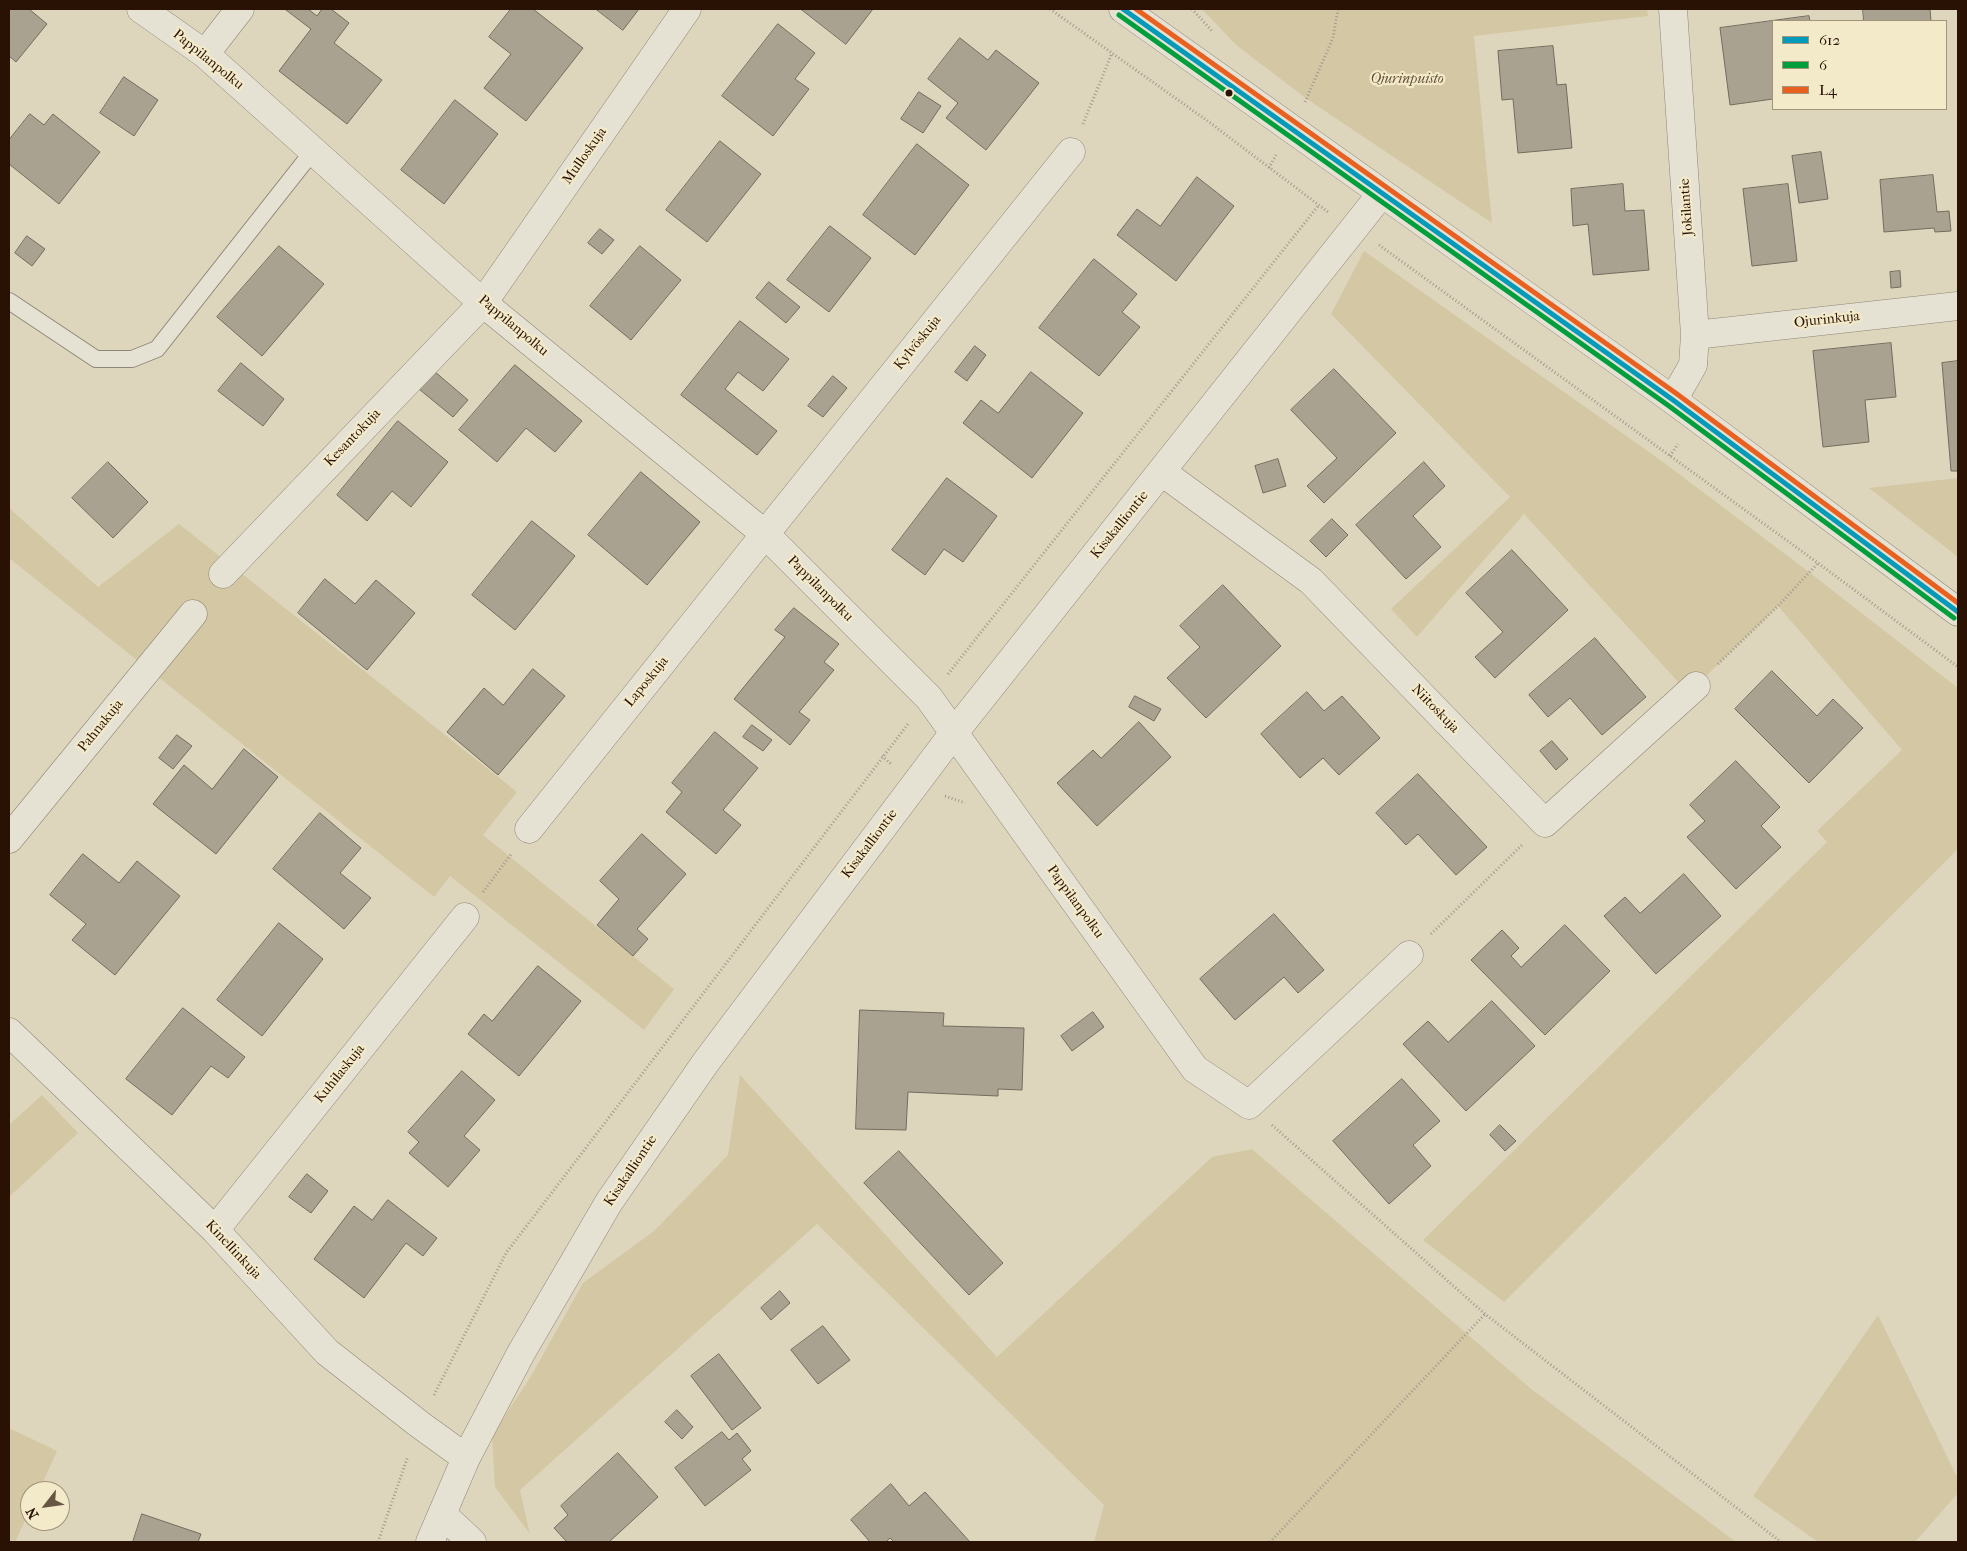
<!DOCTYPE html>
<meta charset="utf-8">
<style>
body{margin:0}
#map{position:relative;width:1967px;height:1551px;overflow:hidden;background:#ded6bc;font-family:"IM FELL French Canon",serif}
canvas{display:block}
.frame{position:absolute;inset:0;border:10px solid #291103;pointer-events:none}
.legend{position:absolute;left:1772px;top:20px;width:175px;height:90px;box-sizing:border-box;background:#f3eaca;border:1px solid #a2937a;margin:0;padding:6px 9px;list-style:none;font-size:15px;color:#291103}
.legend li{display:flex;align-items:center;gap:10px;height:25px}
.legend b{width:25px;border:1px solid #a2937a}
.north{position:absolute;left:20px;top:1481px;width:50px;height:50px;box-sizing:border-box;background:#f3eaca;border:1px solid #a2937a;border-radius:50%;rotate:240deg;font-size:14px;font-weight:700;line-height:20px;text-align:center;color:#291103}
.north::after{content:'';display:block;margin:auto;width:18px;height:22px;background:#685644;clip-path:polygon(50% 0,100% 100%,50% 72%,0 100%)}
</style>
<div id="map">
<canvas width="1967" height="1551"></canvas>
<div class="frame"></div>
<ul class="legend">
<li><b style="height:6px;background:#049aba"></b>612</li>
<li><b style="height:6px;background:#009e3d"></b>6</li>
<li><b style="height:6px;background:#e86120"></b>L4</li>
</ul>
<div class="north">N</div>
</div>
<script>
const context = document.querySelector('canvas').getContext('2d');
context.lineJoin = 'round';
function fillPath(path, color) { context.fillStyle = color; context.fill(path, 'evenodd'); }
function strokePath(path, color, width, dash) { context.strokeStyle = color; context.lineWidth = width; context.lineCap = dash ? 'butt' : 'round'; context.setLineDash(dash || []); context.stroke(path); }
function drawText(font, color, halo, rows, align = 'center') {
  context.font = font + ' "IM FELL French Canon",serif'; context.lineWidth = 4.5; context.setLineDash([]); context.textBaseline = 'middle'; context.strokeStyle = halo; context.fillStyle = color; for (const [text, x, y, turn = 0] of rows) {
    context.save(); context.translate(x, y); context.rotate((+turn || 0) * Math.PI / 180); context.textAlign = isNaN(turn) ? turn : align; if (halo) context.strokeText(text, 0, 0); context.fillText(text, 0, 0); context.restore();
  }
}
fillPath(new Path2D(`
 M1202,9H1647L1648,16L1474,36L1492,223L1307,99L1236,45Z
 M1364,251L1659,459L1809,572L1958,688V849L1504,1302L1423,1240L1827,842L1817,831L1902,750L1778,606L1696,686L1681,685L1524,514L1417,637L1391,609L1510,497L1331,314Z
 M1958,478V557L1869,488Z
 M9,508L98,587L179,524L517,792L483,835L674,989L644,1030L450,876L434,897L9,558Z
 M740,1075L997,1357L1212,1157L1252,1149L1530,1388L1736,1542H1094L1104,1505L817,1224L520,1490L530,1534L495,1487L492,1435L530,1378L583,1283L654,1231L728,1155Z
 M42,1095L78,1133L9,1197V1125Z
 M1878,1315L1958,1479V1493L1915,1542H1818L1753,1496Z
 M9,1428L57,1451L39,1491H30V1510L15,1542H9Z`), '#d4c7a4');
const building = new Path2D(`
 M9,9H29L47,24L16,62L9,56Z
 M287,9H308L317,16L322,9H331L349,23L334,43L382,80L347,124L279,71L311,29L286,10Z
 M511,9H533L583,48L526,121L484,88L511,54L489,37Z
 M596,9H639L623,30Z
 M801,9H873L846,44Z
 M1863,9H1930L1931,21H1864Z
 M1809,16L1810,21H1773V99L1730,105L1720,28Z
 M778,24L815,53L795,79L809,89L773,136L722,96Z
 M960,38L988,60L996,50L1039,83L986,150L946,118L958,103L928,79Z
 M1553,46L1557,85L1566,84L1572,148L1518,153L1513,99L1502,100L1498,51Z
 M124,77L158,100L134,136L100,113Z
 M919,92L941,106L923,133L901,119Z
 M455,100L498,134L444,204L401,170Z
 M30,114L44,125L53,114L100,152L59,204L9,164V140Z
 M720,141L761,174L707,242L666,210Z
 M917,144L969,185L915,255L863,215Z
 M1821,152L1828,199L1799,203L1792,156Z
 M1933,175L1937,212L1949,211L1951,231L1935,232L1934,228L1884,232L1880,180Z
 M1197,177L1234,206L1176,281L1117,235L1137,209L1160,226Z
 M1623,184L1625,211L1644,210L1649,270L1593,275L1588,224L1573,226L1571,189Z
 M1788,184L1797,261L1752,266L1743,189Z
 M830,226L871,258L829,312L787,280Z
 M600,229L614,240L602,254L588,243Z
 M27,236L45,249L32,266L15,253Z
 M279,246L324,284L262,356L217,317Z
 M640,246L681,280L631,340L590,306Z
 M1094,259L1137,294L1122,312L1140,327L1099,376L1039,328Z
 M1900,271L1901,287L1891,288L1890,272Z
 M769,282L800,307L786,323L756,298Z
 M740,321L789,359L763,391L738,372L725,389L777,431L757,455L681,395Z
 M1891,343L1896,397L1865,400L1869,442L1823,447L1813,351Z
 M975,346L986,355L967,381L955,372Z
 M1958,361V471H1951L1942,363Z
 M241,363L284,399L263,426L218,391Z
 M515,365L582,421L555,452L526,428L497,462L459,430Z
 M1334,369L1396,433L1324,503L1307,486L1337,458L1291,410Z
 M434,371L468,400L453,417L419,389Z
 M1031,372L1083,413L1032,478L963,423L981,400L998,413Z
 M833,376L847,388L823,417L808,406Z
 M398,421L448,462L411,507L392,491L367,521L337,495Z
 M1278,459L1286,486L1263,493L1255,466Z
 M108,462L148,502L113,538L72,498Z
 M1424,462L1445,486L1413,516L1441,547L1406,579L1356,525Z
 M641,472L700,522L647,585L588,535Z
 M947,478L997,516L963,562L944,549L925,575L892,550Z
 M1332,519L1348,535L1326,557L1310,541Z
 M532,521L575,556L515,630L472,595Z
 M1512,550L1568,610L1495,678L1475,657L1503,632L1466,593Z
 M325,579L355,604L376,580L415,613L367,670L298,613Z
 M1223,585L1281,646L1206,718L1167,678L1200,647L1180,626Z
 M794,608L839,644L824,662L834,670L799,712L810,720L790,745L734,699L785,637L775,630Z
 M1595,638L1646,697L1602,735L1570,698L1548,717L1529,695Z
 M533,669L565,696L498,775L447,732L484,688L503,705Z
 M1772,671L1817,716L1833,699L1863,728L1809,783L1735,709Z
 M1307,692L1324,711L1342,696L1380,738L1339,775L1323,758L1300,778L1261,734Z
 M1135,696L1161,709L1154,721L1129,707Z
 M1139,722L1171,757L1097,826L1057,783L1093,750L1101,758Z
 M752,725L772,740L763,751L743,737Z
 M715,732L758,768L723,810L741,825L716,854L666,812L682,792L672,783Z
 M177,735L192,746L173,769L159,758Z
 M1552,741L1568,759L1556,770L1540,751Z
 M244,749L278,777L216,854L153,804L184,765L212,789Z
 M1736,761L1780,807L1761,826L1781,847L1736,889L1687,837L1705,821L1690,805Z
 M1418,774L1487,847L1456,875L1418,834L1406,845L1376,813Z
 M320,813L361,848L340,873L371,898L344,929L273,869Z
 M642,834L686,874L637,929L648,939L633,956L597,925L619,899L600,881Z
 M83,854L119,883L137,861L180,896L115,975L72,940L86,924L50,895Z
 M1684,874L1721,916L1656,974L1604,916L1625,897L1640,913Z
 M1274,914L1324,970L1298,993L1284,977L1235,1020L1200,979Z
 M279,923L323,959L262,1036L217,1000Z
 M1565,925L1610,971L1545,1035L1471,960L1502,930L1519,948L1511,956L1521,967Z
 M538,966L581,1001L519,1076L468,1034L484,1014L492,1021Z
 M1492,1001L1535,1046L1466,1111L1403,1044L1428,1021L1448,1042Z
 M183,1008L245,1057L228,1078L211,1066L172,1115L126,1079Z
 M860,1010L944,1013L943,1026L1024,1028L1022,1090L998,1089V1096L908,1092L906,1130L856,1129Z
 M1093,1012L1104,1027L1072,1051L1061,1036Z
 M462,1071L495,1100L464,1136L480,1150L448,1187L409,1153L419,1142L408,1132Z
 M1402,1079L1440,1121L1413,1145L1431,1166L1389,1204L1333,1141Z
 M1500,1125L1516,1141L1505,1151L1490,1135Z
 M899,1151L1003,1263L969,1295L864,1183Z
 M307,1174L328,1191L311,1213L289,1197Z
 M388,1200L437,1238L423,1256L406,1243L364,1298L314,1259L354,1206L372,1220Z
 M780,1291L790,1303L771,1320L761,1308Z
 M823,1326L850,1360L818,1384L791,1350Z
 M719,1354L761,1408L732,1430L691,1376Z
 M677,1410L693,1427L682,1439L665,1422Z
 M722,1432L729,1440L737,1433L751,1451L742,1459L751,1470L705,1506L675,1468Z
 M618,1453L658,1497L609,1542H567L554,1528L568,1515L561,1506Z
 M891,1484L909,1506L925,1492L970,1542H894L890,1538L886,1542H870L851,1520Z
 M142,1514L201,1534L198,1542H133Z`);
fillPath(building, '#a9a290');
strokePath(building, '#746b5d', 1);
const service = new Path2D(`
 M9,301L96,359H132L157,349L313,151`);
const minor = new Path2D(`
 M141,9L205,54L483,303L765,534L929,698L1195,1069L1249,1105L1409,955
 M1673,9L1695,335L1693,365L1673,400
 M205,54L240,9
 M1695,335L1958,306
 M1162,472L1311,581L1545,823L1696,686
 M223,574L483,303L687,9
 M529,829L1071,152
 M9,839L193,614
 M9,1032L215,1230L327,1352L419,1424L466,1458
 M215,1230L465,917
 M443,1515L472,1542`);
const tertiary = new Path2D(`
 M1123,9L1673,400L1958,612
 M430,1542L466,1458L521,1353L609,1202L706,1062L953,734L1382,193`);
strokePath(service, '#8e8676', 18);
strokePath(minor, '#8e8676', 29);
strokePath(tertiary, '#8e8676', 29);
strokePath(new Path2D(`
 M1050,9L1209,122L1328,212
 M1192,9L1212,31
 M1305,102L1333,38L1338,9
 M1083,124L1112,53
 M1269,168L1276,155
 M1379,245L1818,563L1958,667
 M1670,456L1678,444
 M1718,664L1778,606L1818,563
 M948,674L1318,206
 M882,756L891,764
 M945,796L965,803
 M483,892L512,853
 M1431,934L1523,844
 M1272,1125L1485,1314L1781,1542
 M434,1395L506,1253L908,724
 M378,1542L408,1456
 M1270,1542L1485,1314`), '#a09a8f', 3, [1, 2.5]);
strokePath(service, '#e5e1d3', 16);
strokePath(minor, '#e5e1d3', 28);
strokePath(tertiary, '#e5e1d3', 28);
strokePath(new Path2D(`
 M1123,9L1673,400L1958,612`), '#049aba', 5);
strokePath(new Path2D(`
 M1119,15L1669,406L1954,618`), '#009e3d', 5);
strokePath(new Path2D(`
 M1136,9L1677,394L1958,603`), '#e86120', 5);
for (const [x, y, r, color] of [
 [1229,93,4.5,"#291103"]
]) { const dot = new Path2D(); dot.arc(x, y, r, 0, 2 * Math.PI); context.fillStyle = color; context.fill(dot); strokePath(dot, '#f3eaca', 2); }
drawText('14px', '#291103', '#f3eaca', [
 ["Pappilanpolku",208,60,39],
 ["Mulloskuja",585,156,-55],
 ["Jokilantie",1687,207,-94],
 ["Ojurinkuja",1827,320,-6],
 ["Pappilanpolku",513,326,40],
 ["Kylvöskuja",918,343,-51],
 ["Kesantokuja",353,438,-46],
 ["Kisakalliontie",1120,525,-51],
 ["Pappilanpolku",820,589,45],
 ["Laposkuja",647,682,-51],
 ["Niitoskuja",1435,709,46],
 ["Pahnakuja",101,726,-51],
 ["Kisakalliontie",870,844,-53],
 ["Pappilanpolku",1075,902,54],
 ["Kuhilaskuja",340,1074,-51],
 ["Kisakalliontie",631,1171,-56],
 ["Kinellinkuja",233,1250,47]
]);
drawText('italic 14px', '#624c35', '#f3eaca', [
 ["Ojurinpuisto",1407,80]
]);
</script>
